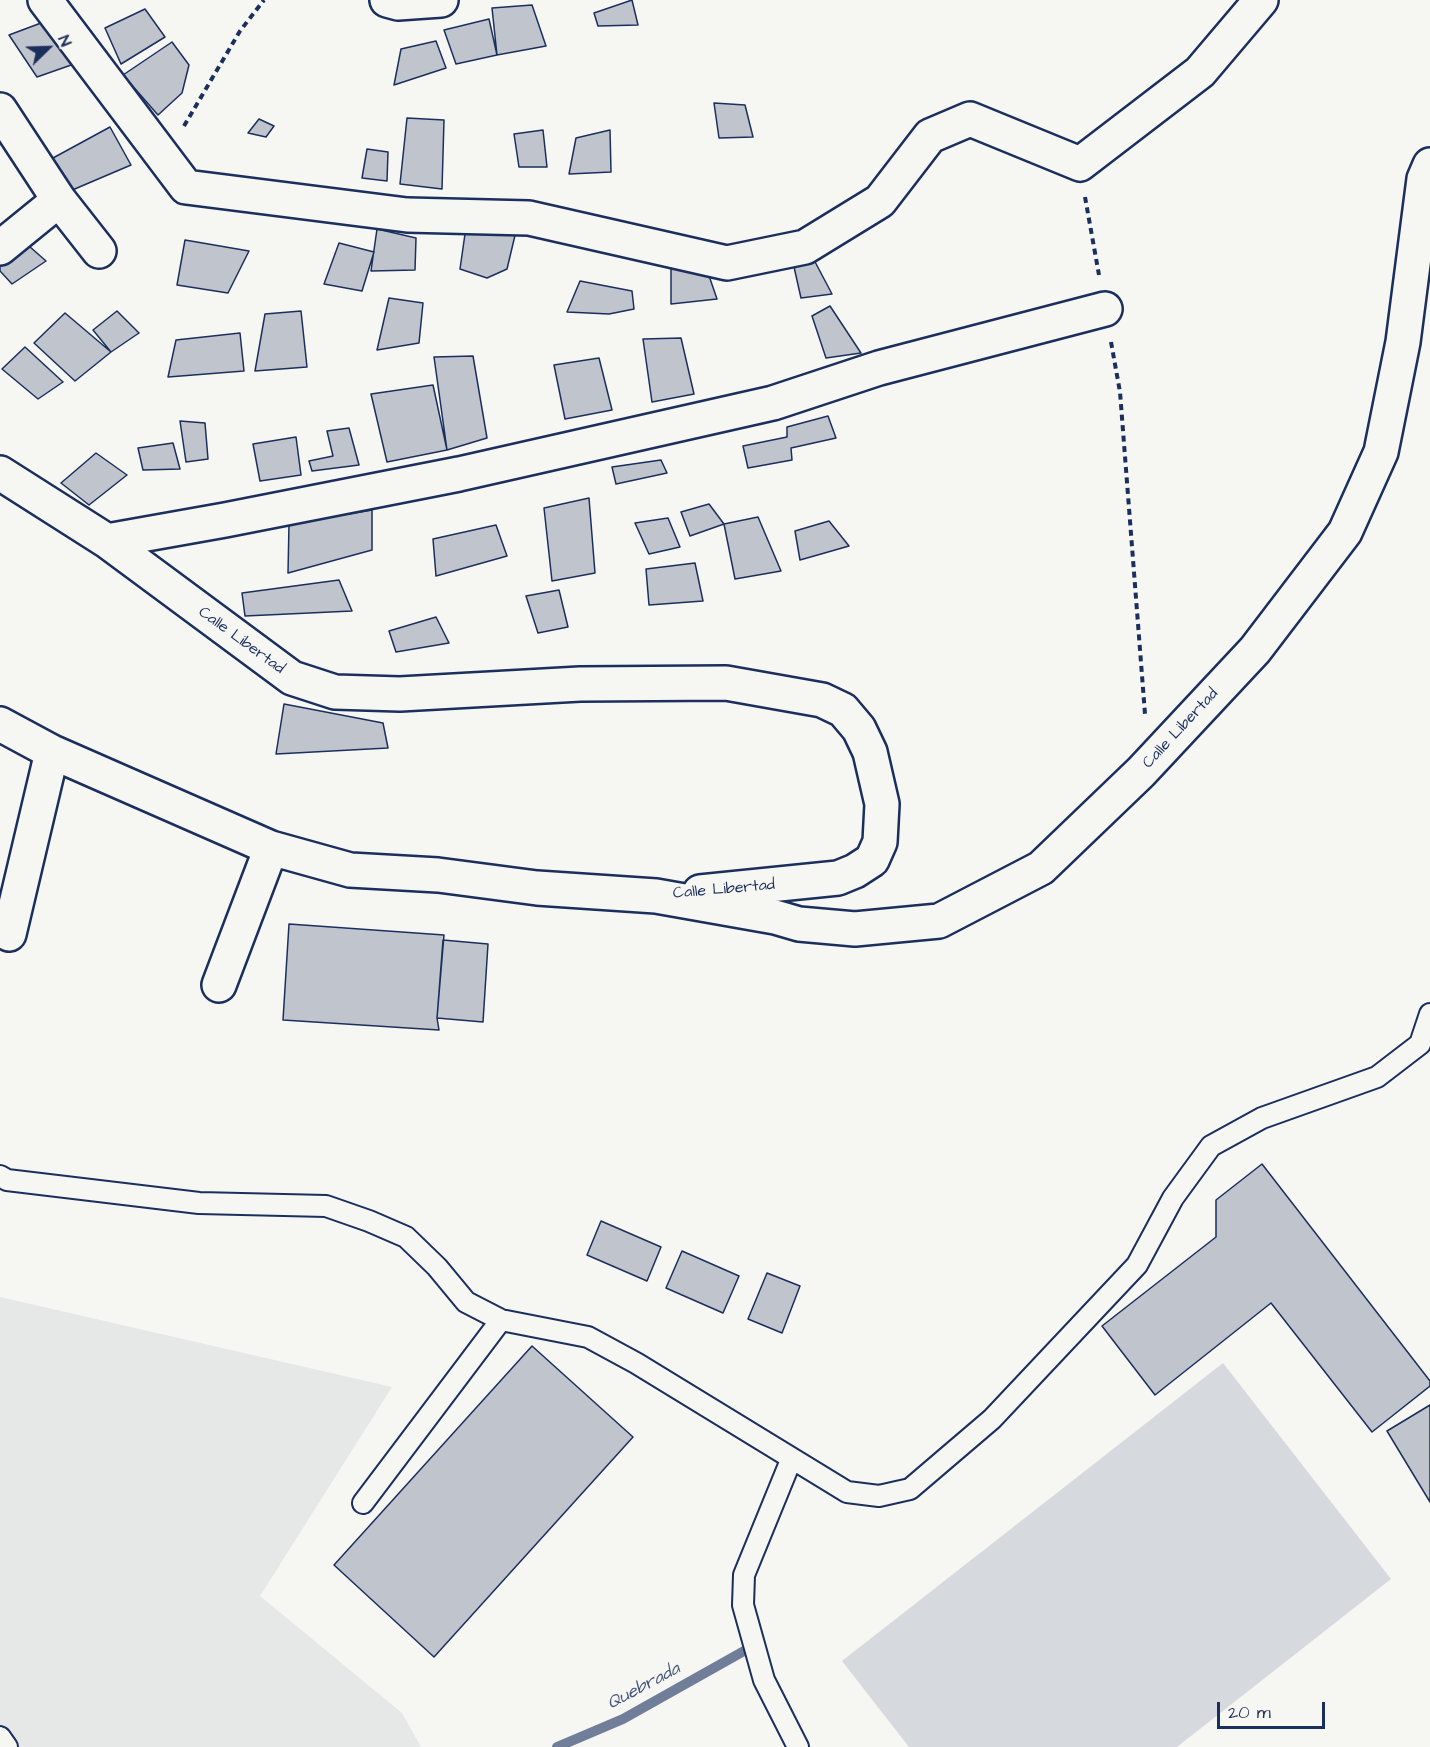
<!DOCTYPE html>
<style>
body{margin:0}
#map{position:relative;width:1430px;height:1747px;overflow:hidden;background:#f6f6f2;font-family:"Architects Daughter",sans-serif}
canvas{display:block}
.north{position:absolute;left:18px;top:18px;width:60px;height:60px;-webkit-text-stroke:4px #f6f6f2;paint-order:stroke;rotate:67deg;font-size:16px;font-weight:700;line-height:24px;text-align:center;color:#1b2f5e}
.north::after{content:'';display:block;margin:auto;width:21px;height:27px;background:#1b2f5e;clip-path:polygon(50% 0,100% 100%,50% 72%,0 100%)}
.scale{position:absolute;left:1217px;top:1702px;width:108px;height:27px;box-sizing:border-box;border:3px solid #1b2f5e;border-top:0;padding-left:8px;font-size:18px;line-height:21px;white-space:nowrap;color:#1b2f5e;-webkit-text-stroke:4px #f6f6f2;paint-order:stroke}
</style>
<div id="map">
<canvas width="1430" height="1747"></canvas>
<div class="north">N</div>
<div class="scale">20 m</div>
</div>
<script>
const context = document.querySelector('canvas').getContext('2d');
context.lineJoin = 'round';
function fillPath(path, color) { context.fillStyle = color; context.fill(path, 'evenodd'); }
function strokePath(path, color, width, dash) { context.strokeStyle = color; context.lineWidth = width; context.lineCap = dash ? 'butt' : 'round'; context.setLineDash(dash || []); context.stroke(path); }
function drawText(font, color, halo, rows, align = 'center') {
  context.font = font + ' "Architects Daughter",sans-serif'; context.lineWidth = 4.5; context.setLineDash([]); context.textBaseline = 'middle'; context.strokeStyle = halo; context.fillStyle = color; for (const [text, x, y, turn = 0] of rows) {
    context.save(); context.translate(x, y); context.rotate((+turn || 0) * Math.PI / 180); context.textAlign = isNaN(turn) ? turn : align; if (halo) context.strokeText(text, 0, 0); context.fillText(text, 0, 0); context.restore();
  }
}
fillPath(new Path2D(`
 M0,1297L392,1387L260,1596L402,1713L421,1747H0Z`), '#e6e7e7');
fillPath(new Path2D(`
 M1223,1363L1391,1579L1177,1747H909L842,1661Z`), '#d6d9dd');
strokePath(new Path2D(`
 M557,1747L623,1719L744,1651`), '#717e99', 10);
const building = new Path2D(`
 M632,0L638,25L598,26L594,13Z
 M532,5L546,46L497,55L492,8Z
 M145,9L165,37L121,64L105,28Z
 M489,19L497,55L456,64L444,30Z
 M41,23L74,64L37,77L9,35Z
 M436,41L446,68L394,85L401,49Z
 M172,42L189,65L182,93L158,115L123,75Z
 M714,103L745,105L753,137L719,138Z
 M407,118L444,120L442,189L400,184Z
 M259,119L274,126L266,137L248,133Z
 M110,127L131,165L70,191L53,158Z
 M543,130L547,167H519L514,134Z
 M610,130L611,172L569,174L576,138Z
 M367,149L388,152L387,181L362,178Z
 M466,227H517L507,269L487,278L460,269Z
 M377,229L416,238L415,270L371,271Z
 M21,239L46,261L12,284L0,271V255Z
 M185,240L249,251L228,293L177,285Z
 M339,243L374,252L362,291L324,284Z
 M813,258L832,294L801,298L794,267Z
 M671,259L706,267L717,299L671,304Z
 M580,281L632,291L634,309L609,314L567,312Z
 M389,298L423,303L419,343L377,350Z
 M830,306L861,353L826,358L812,316Z
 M117,311L139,333L111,352L93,330Z
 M301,311L307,367L255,371L265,314Z
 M65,313L111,352L75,381L34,343Z
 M240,333L244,371L168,377L176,340Z
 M681,338L694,394L652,402L643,339Z
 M25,347L63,382L38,399L2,369Z
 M473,356L487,438L447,450L434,357Z
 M599,358L612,410L565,419L554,365Z
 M433,385L447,450L387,462L371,394Z
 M828,416L836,438L791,448L792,460L748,468L743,446L787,437V427Z
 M180,421L205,423L208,459L186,462Z
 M349,428L359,465L312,471L309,461L333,456L327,431Z
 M296,437L301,475L260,481L253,444Z
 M173,443L180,469L143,470L138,448Z
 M96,453L127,475L89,505L61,483Z
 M661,460L667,473L616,484L612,467Z
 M589,498L595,573L552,581L544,508Z
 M709,504L724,524L690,536L681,512Z
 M372,510V550L288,573L289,524Z
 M758,517L781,571L735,579L724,524Z
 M668,518L680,547L649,554L635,523Z
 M829,521L849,546L800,560L795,531Z
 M496,525L507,556L436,576L433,539Z
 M695,563L703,601L649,605L646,569Z
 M339,580L352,611L245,616L242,593Z
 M559,590L568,627L538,633L526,596Z
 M436,617L449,643L396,652L389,631Z
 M284,704L383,723L388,748L276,754Z
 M289,924L444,935L437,1018L439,1030L283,1020Z
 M443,940L488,944L483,1022L437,1018Z
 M1262,1164L1430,1381V1386L1372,1432L1271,1303L1155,1395L1102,1326L1216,1237V1200Z
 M601,1221L661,1247L647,1281L587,1255Z
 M682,1251L739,1276L723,1313L666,1288Z
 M767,1273L800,1286L782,1333L748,1319Z
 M532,1346L633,1437L434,1657L334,1565Z
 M1430,1405V1502L1387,1431Z`);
fillPath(building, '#c0c4cd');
strokePath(building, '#1b2f5e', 1.5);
const service = new Path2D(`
 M0,1176L7,1180L199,1203L326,1206L369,1221L406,1237L437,1267L466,1302L501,1320L588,1337L636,1363L847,1492L879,1496L910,1489L992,1419L1137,1265L1173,1198L1211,1146L1262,1118L1377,1077L1420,1044L1430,1014
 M791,1460L744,1575L743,1605L764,1680L798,1747
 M363,1503L501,1320
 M0,1737L7,1747`);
const minor = new Path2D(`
 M45,0L186,187L407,215L529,218L727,263L805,247L880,201L930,136L970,119L1080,164L1200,72L1261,0
 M387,0L398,3L441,0
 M0,110L59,200L99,251
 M0,248L59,200
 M0,473L107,541L292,678L335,692L400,694L580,684L726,683L822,700L843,710L859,729L870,752L882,804L880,842L872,860L855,871L838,878L700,892
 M107,541L225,520L459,474L773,403L879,368L1105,309
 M0,724L52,752L271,848L350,870L438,875L537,888L656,896L775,917L799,924L855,929L939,921L1041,868L1141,772L1255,650L1345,532L1381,452L1403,342L1424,179L1430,165
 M9,934L52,752
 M219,985L271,848`);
strokePath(service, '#1b2f5e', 24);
strokePath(minor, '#1b2f5e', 38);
strokePath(new Path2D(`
 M184,126L240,31L264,0
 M1085,197L1099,275
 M1111,342L1120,392L1145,714`), '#1b2f5e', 4, [6, 4.5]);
strokePath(service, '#f6f6f2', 20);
strokePath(minor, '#f6f6f2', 33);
drawText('16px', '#1b2f5e', '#f6f6f2', [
 ["Calle Libertad",241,641,36],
 ["Calle Libertad",1181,729,-47],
 ["Calle Libertad",724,890,-5]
]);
drawText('italic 18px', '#46567b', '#f6f6f2', [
 ["Quebrada",644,1687,-28]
]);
</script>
